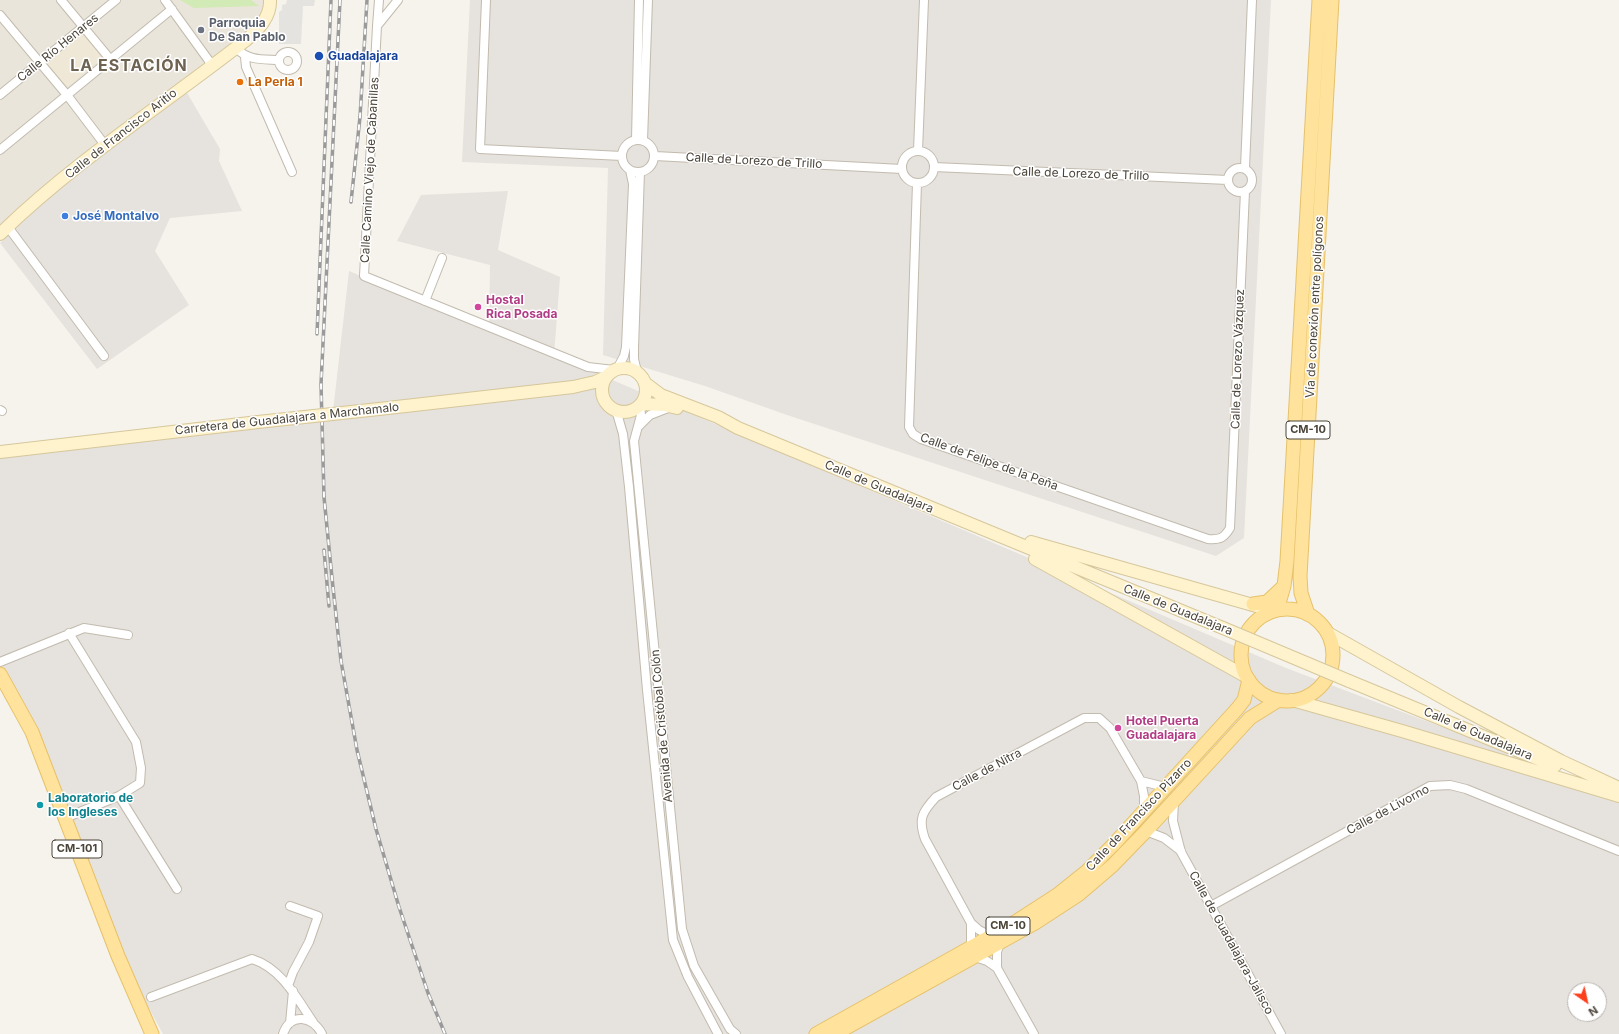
<!DOCTYPE html>
<meta charset="utf-8">
<style>
body{margin:0}
#map{position:relative;width:1619px;height:1034px;overflow:hidden;background:#f6f3ec;font-family:Inter,sans-serif}
canvas{display:block}
.north{position:absolute;left:1567px;top:982px;width:40px;height:40px;box-sizing:border-box;background:#fff;border:1px solid #b7b4b0;border-radius:50%;rotate:146deg;font-size:11px;font-weight:700;line-height:16px;text-align:center;color:#4b4439}
.north::after{content:'';display:block;margin:auto;width:14px;height:18px;background:#fc3f1d;clip-path:polygon(50% 0,100% 100%,50% 72%,0 100%)}
</style>
<div id="map">
<canvas width="1619" height="1034"></canvas>
<div class="north">N</div>
</div>
<script>
const context = document.querySelector('canvas').getContext('2d');
context.lineJoin = 'round';
function fillPath(path, color) { context.fillStyle = color; context.fill(path, 'evenodd'); }
function strokePath(path, color, width, dash) { context.strokeStyle = color; context.lineWidth = width; context.lineCap = dash ? 'butt' : 'round'; context.setLineDash(dash || []); context.stroke(path); }
function drawText(font, color, halo, rows, align = 'center') {
  context.font = font + ' Inter,sans-serif'; context.lineWidth = 3; context.setLineDash([]); context.textBaseline = 'middle'; context.strokeStyle = halo; context.fillStyle = color; for (const [text, x, y, turn = 0] of rows) {
    context.save(); context.translate(x, y); context.rotate((+turn || 0) * Math.PI / 180); context.textAlign = isNaN(turn) ? turn : align; if (halo) context.strokeText(text, 0, 0); context.fillText(text, 0, 0); context.restore();
  }
}
fillPath(new Path2D(`
 M0,0H268L260,24L35,193L0,228Z`), '#eae5da');
fillPath(new Path2D(`
 M470,0H1271L1244,538L1216,556L787,415L705,386L603,355L608,168L462,162Z
 M183,86L220,149L219,161L242,211L170,218L155,251L189,305L97,369L0,243L23,221L40,197Z
 M508,191L498,250L560,277L554,355L1286,668L1619,794V1034H163L139,990L33,722L0,660V457L332,420L349,271L489,332L490,265L397,241L421,195ZM1575,990H1599V1014H1575Z`), '#e6e2dd');
fillPath(new Path2D(`
 M84,32L104,57L65,89L45,64Z`), '#efe8d6');
fillPath(new Path2D(`
 M180,0H251L259,6L194,8Z`), '#d2eab5');
fillPath(new Path2D(`
 M287,0H315L314,6H303L301,44H279V12L282,10V5L286,4Z
 M903,1009L898,1034H856Z`), '#e5e3e0');
const minor = new Path2D(`
 M61,0L110,59
 M165,0L212,65
 M398,0L377,26L364,276L588,367L614,370
 M486,0L480,149L622,156
 M0,15L67,95L105,145
 M377,26L379,0
 M236,48C248,61 263,59 279,60
 M279 61a9 9 0 1 1 18 0a9 9 0 1 1-18 0Z
 M245,57L246,67L292,172
 M0,95L116,0
 M622 156a16 16 0 1 1 32 0a16 16 0 1 1-32 0Z
 M636,140L639,0
 M643,140L648,0
 M0,150L172,9
 M918,151L924,0
 M902 167a16 16 0 1 1 32 0a16 16 0 1 1-32 0Z
 M655,156L902,169
 M934,167L1228,180
 M1228 180a12 12 0 1 1 24 0a12 12 0 1 1-24 0Z
 M1245,168L1252,0
 M917,183L909,427L913,434L921,439L1208,539C1220,540 1224,538 1230,528L1245,191
 M8,227L104,356
 M425,301L442,258
 M617,369L624,356L626,347L633,184L630,170
 M637,372L634,359V348L640,172
 M640,404L641,415L634,441L682,929L694,966L730,1029L736,1034
 M0,410L2,411
 M616,410L623,434L629,487L647,690L673,940L688,977L718,1034
 M638,427L650,415L668,408
 M0,662L84,628L128,635
 M1141,781L1165,787
 M119,796L177,889
 M1174,802L1173,821L1181,852L1281,1034
 M65,818L119,796L140,783L141,768L136,742L69,633
 M1146,831L1164,838L1181,851
 M1211,906L1430,786L1450,785L1466,789L1619,851
 M971,923V947
 M991,936L979,930L971,923L925,839C918,819 922,812 936,797L1084,718H1099L1110,728L1141,781L1144,796V811
 M975,957L987,961L997,968L1034,1034
 M997,968V952L1000,943
 M288,986L293,972L309,942L318,916L290,906
 M151,997L252,959C281,968 297,998 313,1022
 M290,1023L293,991
 M283,1034C290,1012 313,1016 322,1034`);
const secondary = new Path2D(`
 M0,234C75,161 164,104 246,40C258,30 271,17 270,0
 M602 390a22 22 0 1 1 44 0a22 22 0 1 1-44 0Z
 M645,383L661,395L718,417L738,428L1223,628
 M641,404L664,405L677,408
 M379,409L573,387L595,382L606,377
 M0,452L258,422
 M1031,542L1274,611
 M1035,559L1247,677
 M1328,633L1459,707L1561,761L1619,788
 M1349,681L1555,766
 M1292,700L1402,731L1619,796`);
const primary = new Path2D(`
 M1253,604L1267,602L1283,587
 M1241 655a46 46 0 1 1 92 0a46 46 0 1 1-92 0Z
 M1277,610L1284,586L1287,561L1319,0
 M1308,614L1301,593L1300,576L1332,0
 M0,674L32,732L118,956L152,1034
 M816,1034L1009,926L1057,895L1087,871L1113,845L1237,709L1244,700L1249,680
 M835,1034L1035,923L1078,895L1112,866L1146,831L1250,718L1279,700`);
strokePath(minor, '#c2bbae', 10);
strokePath(secondary, '#d6c79b', 14);
strokePath(primary, '#e6c16a', 15);
strokePath(minor, '#fff', 8);
strokePath(secondary, '#fff3cd', 12);
strokePath(primary, '#ffe39c', 13);
const rail = new Path2D(`
 M340,0L321,384L324,497L332,578L341,661L357,750L376,829L399,907L428,993L445,1034
 M351,202L360,117L367,0
 M317,334L331,0
 M324,550L329,606`);
strokePath(rail, '#9a9a9a', 3.5);
strokePath(rail, '#fff', 2, [6]);
const secondaryBridge = new Path2D(`
 M258,422L379,409
 M1223,628L1349,681`);
strokePath(secondaryBridge, '#d6c79b', 14, []);
strokePath(secondaryBridge, '#fff3cd', 12);
for (const [x, y, r, color] of [
 [201,30,4,"#6b7280"],
 [319,56,5,"#1a4fb4"],
 [240,82,4,"#e8710a"],
 [65,216,4,"#3f7fe0"],
 [478,307,4,"#d1479c"],
 [1118,728,4,"#d1479c"],
 [40,805,4,"#0f9aa8"]
]) { const dot = new Path2D(); dot.arc(x, y, r, 0, 2 * Math.PI); context.fillStyle = color; context.fill(dot); strokePath(dot, '#fff', 1.5); }
for (const [x, y, w] of [
 [1308,430,44],
 [77,849,50],
 [1008,926,44]
]) { const box = new Path2D(); box.roundRect(x - w / 2, y - 9, w, 18, 3); context.fillStyle = '#fff'; context.fill(box); strokePath(box, '#4b4439', 1); }
drawText('bold 11px', '#4b4439', null, [
 ["CM-10",1308,430],
 ["CM-101",77,849],
 ["CM-10",1008,926]
]);
drawText('bold 12px', '#5b616d', '#fff', [
 ["Parroquia",209,23],
 ["De San Pablo",209,37]
], 'left');
drawText('12px', '#4b4439', '#fff', [
 ["Calle Río Henares",58,48,-39],
 ["Calle de Francisco Aritio",121,134,-38],
 ["Calle de Lorezo de Trillo",754,161,3],
 ["Calle Camino Viejo de Cabanillas",370,170,-87],
 ["Calle de Lorezo de Trillo",1081,174,2],
 ["Vía de conexión entre polígonos",1315,307,-87],
 ["Calle de Lorezo Vázquez",1238,359,-88],
 ["Carretera de Guadalajara a Marchamalo",287,419,-6],
 ["Calle de Felipe de la Peña",989,462,20],
 ["Calle de Guadalajara",879,487,23],
 ["Calle de Guadalajara",1178,610,22],
 ["Avenida de Cristóbal Colón",662,726,-95],
 ["Calle de Guadalajara",1478,734,23],
 ["Calle de Nitra",987,770,-28],
 ["Calle de Livorno",1388,810,-28],
 ["Calle de Francisco Pizarro",1139,815,-47],
 ["Calle de Guadalajara-Jalisco",1231,943,61]
]);
drawText('bold 12px', '#164399', '#fff', [
 ["Guadalajara",328,56]
], 'left');
drawText('bold 12px', '#c56008', '#fff', [
 ["La Perla 1",248,82]
], 'left');
drawText('bold 12px', '#366cbe', '#fff', [
 ["José Montalvo",73,216]
], 'left');
drawText('bold 12px', '#b23c85', '#fff', [
 ["Hostal",486,300],
 ["Rica Posada",486,314],
 ["Hotel Puerta",1126,721],
 ["Guadalajara",1126,735]
], 'left');
drawText('bold 12px', '#0d838f', '#fff', [
 ["Laboratorio de",48,798],
 ["los Ingleses",48,812]
], 'left');
context.letterSpacing = '1px';
drawText('bold 16px', '#6e6250', '#fff', [
 ["LA ESTACIÓN",129,66]
]);
context.letterSpacing = '0px';
</script>
